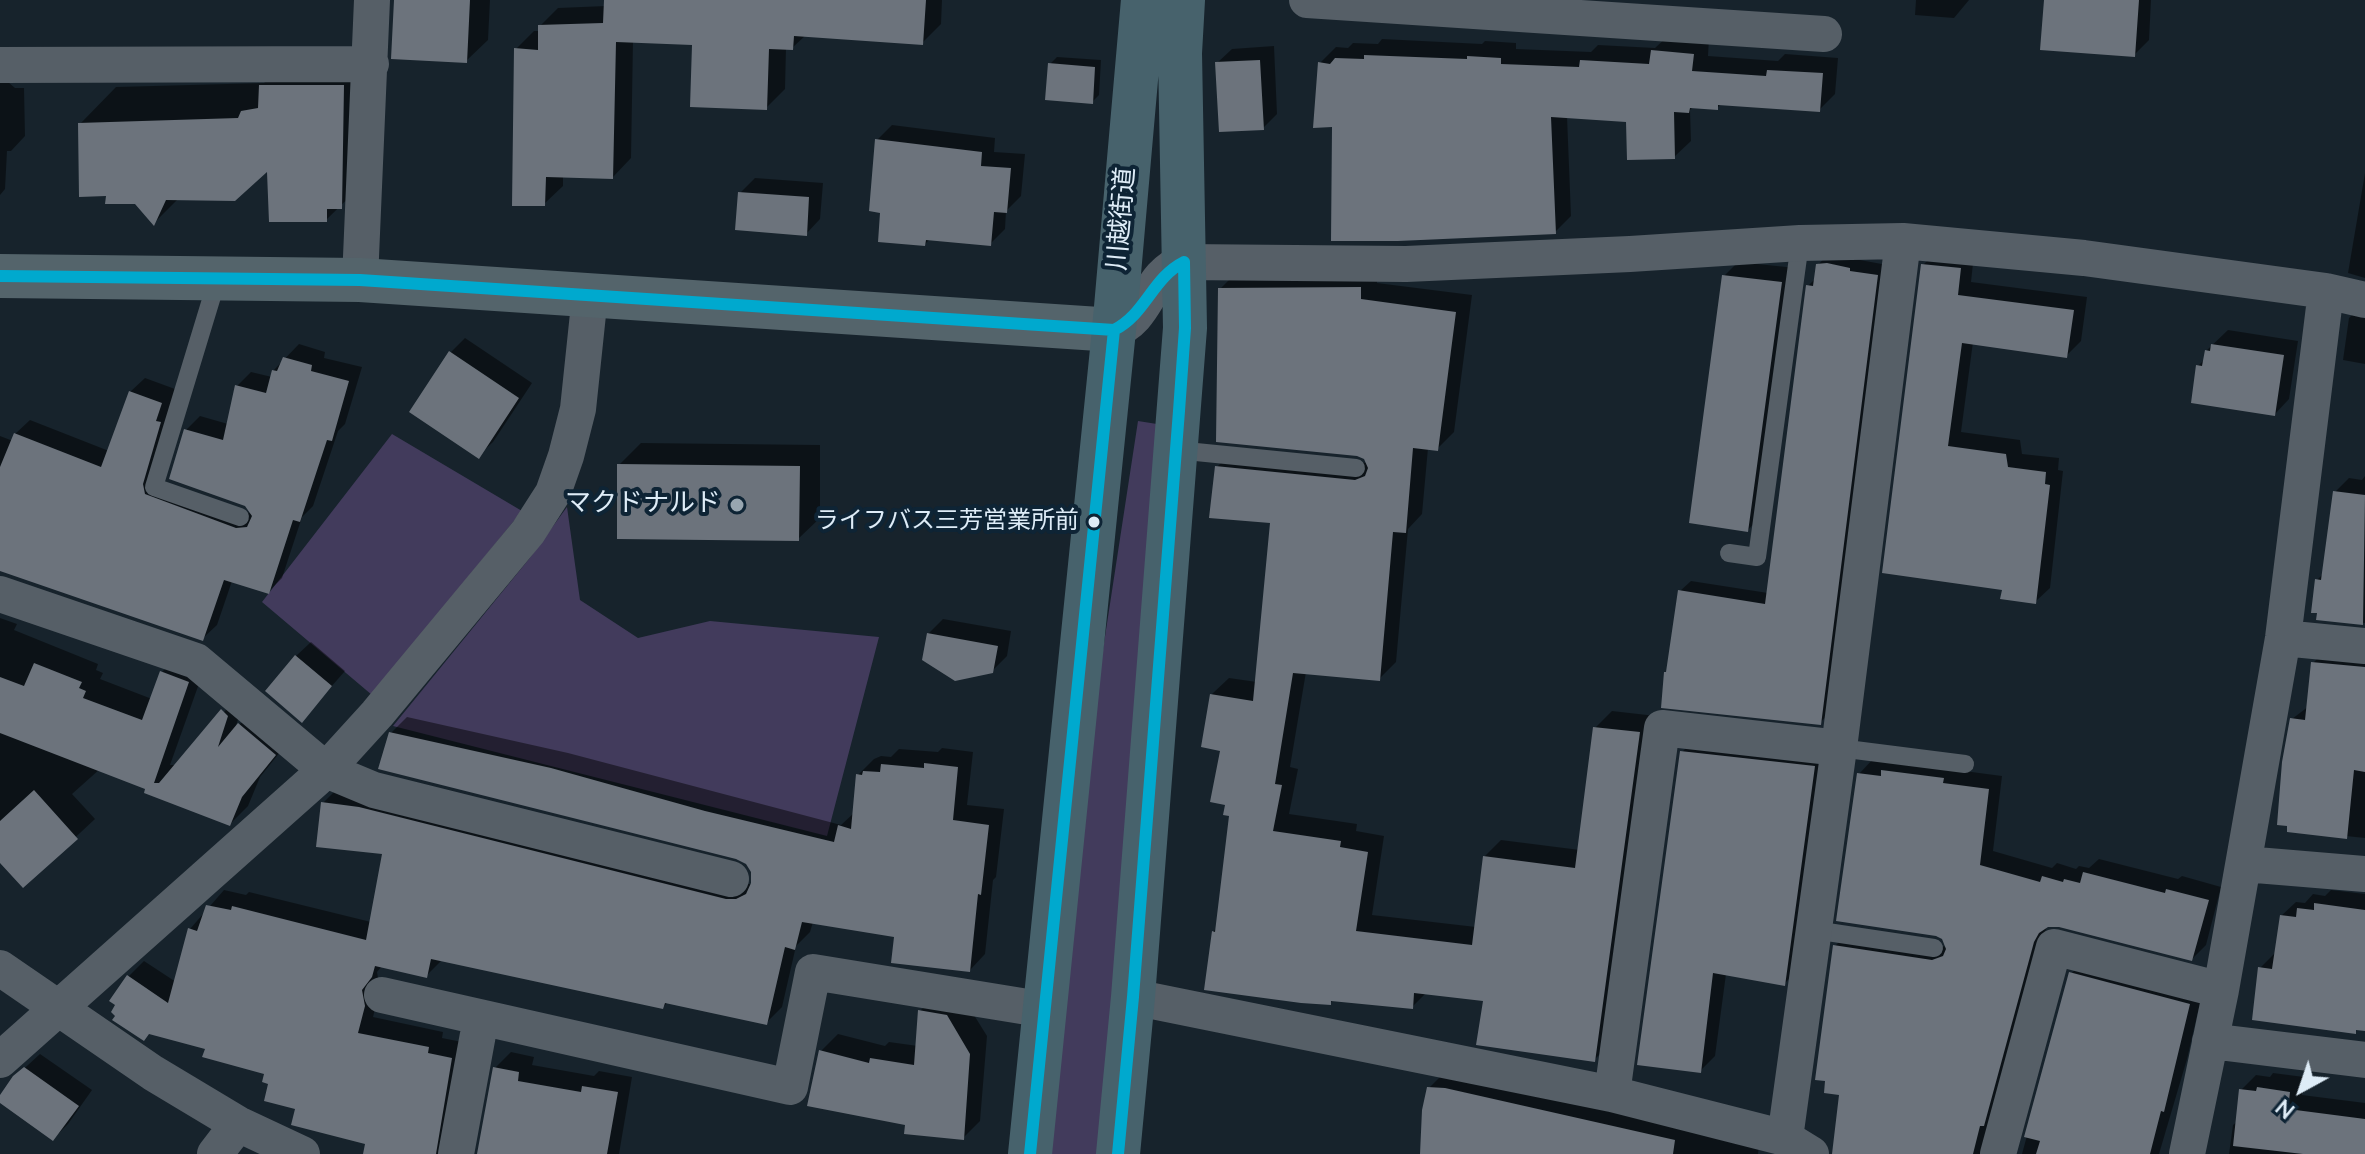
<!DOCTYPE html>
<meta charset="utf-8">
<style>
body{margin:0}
#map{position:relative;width:2365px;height:1154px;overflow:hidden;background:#17232c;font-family:"Nunito Sans",sans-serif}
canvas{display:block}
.north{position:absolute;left:2261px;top:1050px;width:80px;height:80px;-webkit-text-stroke:6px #0e2435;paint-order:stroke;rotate:220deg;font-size:22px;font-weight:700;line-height:32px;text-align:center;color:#deecf7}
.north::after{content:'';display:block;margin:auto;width:28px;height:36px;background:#deecf7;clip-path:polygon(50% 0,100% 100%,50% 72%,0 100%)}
</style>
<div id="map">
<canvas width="2365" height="1154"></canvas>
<div class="north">N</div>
</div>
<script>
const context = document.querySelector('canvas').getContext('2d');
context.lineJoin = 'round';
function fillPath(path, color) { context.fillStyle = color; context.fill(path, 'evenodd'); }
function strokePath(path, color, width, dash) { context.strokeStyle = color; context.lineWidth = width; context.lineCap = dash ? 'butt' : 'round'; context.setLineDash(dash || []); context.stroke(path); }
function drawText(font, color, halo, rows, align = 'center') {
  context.font = font + ' "Nunito Sans","Noto Sans JP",sans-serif'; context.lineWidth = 8; context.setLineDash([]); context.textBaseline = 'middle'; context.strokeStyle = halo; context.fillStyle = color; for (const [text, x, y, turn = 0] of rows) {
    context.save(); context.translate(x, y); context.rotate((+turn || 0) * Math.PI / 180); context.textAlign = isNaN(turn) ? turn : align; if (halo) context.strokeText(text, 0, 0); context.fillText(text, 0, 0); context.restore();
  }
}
fillPath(new Path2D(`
 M1138,421L1157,424L1100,1154H1048L1089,741Z
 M392,434L522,511L372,695L262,602Z
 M567,507L580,600L638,638L710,621L879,637L827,836L393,726L529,559Z`), '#423b5c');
fillPath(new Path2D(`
 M396,0H490L488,40L466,61Z
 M606,0H942L941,24L922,43L806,35L792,48H786L785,89L766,108L694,44L633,41L631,158L613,177L563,175V186L544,204L516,49L534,31H540V26L558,8L606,6Z
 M1916,0H1969L1954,18L1915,15Z
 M2046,0H2151L2149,40L2134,55Z
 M1669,35L1709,38L1708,56L1778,61L1785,54L1838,58L1835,94L1819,110L1722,103L1717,108L1694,106L1690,110L1691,141L1674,157L1628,120L1567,116L1571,216L1555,232L1334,125L1320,63L1336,47L1348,48L1353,43L1378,44L1382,39L1482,44L1485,41L1516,43V49L1591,52L1598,45L1655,48Z
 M1274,46L1277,114L1263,128L1217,63L1232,49Z
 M297,50H380L377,170L326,220L269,168L179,198L154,223L136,202L108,194L80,124L116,87L264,83Z
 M1057,57L1101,60L1099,95L1092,102L1050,64Z
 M8,82L15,88H24L25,136L11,151H7L5,189L0,195V83Z
 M892,125L995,138L994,152L1025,154L1021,196L1006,211L1005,229L990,244L931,238L925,244L882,211L877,140Z
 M2365,173V278L2348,273Z
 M755,178L823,183L820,219L806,234L740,193Z
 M1937,251L1974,254L1971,282L2087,297L2081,341L2067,355L1973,342L1961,432L2020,440L2022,454L2059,458L2058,470L2063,471L2050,588L2035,602L2004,589L1884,571L1923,265Z
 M1828,254L1887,265L1830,712L1820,723L1668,670L1680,591L1691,581L1768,593L1808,286L1816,278L1818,265Z
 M1738,262L1796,268L1762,515L1748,530L1724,276Z
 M1377,271V283L1472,295L1454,432L1437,449L1428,448L1422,514L1408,529L1396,662L1379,679L1306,672L1290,767L1298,769L1289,814L1357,824L1356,831L1384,836L1372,915L1476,927L1485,856L1501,840L1580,850L1595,728L1612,711L1656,716L1611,1043L1594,1060L1485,1000L1426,993L1412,1007L1334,999L1330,1003L1213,932L1217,928L1231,815L1212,694L1229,678L1257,682L1272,521L1217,467L1234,450L1368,463L1220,289L1237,272Z
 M2361,306H2365V364L2343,360L2349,318Z
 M2228,330L2298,341L2289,399L2275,414L2198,366L2205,359L2206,351Z
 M465,338L532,383L493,442L478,456L451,352Z
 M299,344L325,352L324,358L362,367L345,424L338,431L313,506L302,517L282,578L268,592L232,581L217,625L202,639L0,569V436L13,441L15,434L30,420L109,451L130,392L145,378L175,389L158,480L252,514L186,430L200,416L228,424L237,386L251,372L272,377L273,371Z
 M641,443L820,445V518L798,539L619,465Z
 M2365,476V623L2318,618L2317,580L2324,573L2335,492L2349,478L2362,480Z
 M0,618L17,624L14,630L98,664L96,670L103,673L100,679L152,699L162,672L180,654L206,664L170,765H177L241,693L245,697L235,729L257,707L293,736L260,777L248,806L230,824L100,769L72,794L95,819L23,886L0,860Z
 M943,619L1011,631L1007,656L992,671L928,634Z
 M311,642L345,671L302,720L296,656Z
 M2327,649L2365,653V838L2289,830L2292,719L2309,706L2313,663Z
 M407,717L568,753L841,825L855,812L858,775L874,759L881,756L891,757L899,749L938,752L942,748L973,752L967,805L1004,809L996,877L993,880L985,954L970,970L896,936L813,922L810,932L796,946L782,1007L766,1023L668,1002L663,1007L443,959L426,976L382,966L377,972L380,989L373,1017L443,1032L442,1038L467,1043L457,1154H371L368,1143L298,1107L271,1082L266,1073L207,1048L128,977L144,961L176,982L190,929L224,890L246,895L249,892L371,922L384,852L323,803L339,787L743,884H753V872L746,862L391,733Z
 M1697,737L1830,752L1800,968L1784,984L1726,974L1715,1056L1700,1071L1682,752Z
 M1873,759L2002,776L1993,851L2052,868L2057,863L2076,869L2079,866L2089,868L2099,859L2178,879L2182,876L2221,887L2206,945L2192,959L2059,925H2047L1991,1133L1996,1154H1867L1841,1093L1835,946L1849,932L1947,947L1859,774Z
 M2331,890L2365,894V1030L2357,1029L2355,1032L2260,968L2275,953L2281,916L2296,902L2305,903L2313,894L2325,896Z
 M2085,959L2203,990L2187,1059L2159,1154H2022L2071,974Z
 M937,994L964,999L987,1036L980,1121L963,1138L907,1123L821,1051L838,1034L885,1046L889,1042L918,1046L920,1011Z
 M511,1052L534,1057L532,1065L594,1076L599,1071L632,1077L619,1154H479L495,1068Z
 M40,1054L92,1090L68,1124L53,1139L0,1101L15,1077Z
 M1451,1066L1760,1134L1758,1154H1420L1429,1088Z
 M2273,1073L2304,1077L2302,1095L2365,1103V1154H2229L2233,1125L2238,1121L2241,1090L2256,1075L2270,1077Z`), '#0007');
fillPath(new Path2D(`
 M394,0H470L467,63L391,59Z
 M604,0H926L923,45L794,36L793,50L769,49L767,110L690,107L692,45L616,42L613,179L546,177L545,206H512L514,48L538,50V25L603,23Z
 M2044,0H2139L2135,57L2040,50Z
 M1651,50L1694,54L1692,71L1766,76L1767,70L1823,73L1820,112L1718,105V110L1690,108L1689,113L1674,112L1675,159L1627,160L1626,122L1551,117L1556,234L1398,241H1331L1332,127L1313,128L1318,62L1330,64L1335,58L1364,59V55L1467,59V56L1501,58V64L1579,67L1580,60L1649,64Z
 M1260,60L1264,130L1219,132L1215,62Z
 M1048,63L1095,67L1093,104L1045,100Z
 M259,85H344L342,209H327V222H269L267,172L235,201L166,200L154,226L135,204H105L106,196L79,197L78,123L238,118L241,111L258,108Z
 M875,139L982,152L981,166L1011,168L1007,213L994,212L991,246L926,240L925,246L878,242L880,213L869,211Z
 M738,192L809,197L807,236L735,230Z
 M1827,263L1850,268V271L1878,275L1821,725L1661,708L1664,672H1666L1678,590L1765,604L1806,285L1813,286L1816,264Z
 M1921,264L1961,268L1958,295L2074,310L2067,358L1962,343L1948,446L2006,454L2008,467L2046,472L2045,484L2050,485L2036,604L2000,599L2002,590L1882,573Z
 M1722,275L1782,282L1748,532L1689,523Z
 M1361,287V299L1456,312L1438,451L1413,448L1406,533L1393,532L1380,681L1293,673L1275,784L1282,785L1273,831L1341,841L1340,847L1368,852L1356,931L1472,945L1483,856L1575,868L1593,727L1640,732L1595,1062L1476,1045L1483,1001L1414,993L1413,1009L1331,1001V1005L1301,1003L1204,990L1212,931L1215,932L1229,816L1223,815L1225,805L1210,802L1220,751L1201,747L1210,694L1253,701L1270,523L1209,518L1215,466L1355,480L1365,476L1368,468L1364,459L1357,456L1216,442L1218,288Z
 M2211,344L2284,355L2275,416L2191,403L2196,365L2202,366L2205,350L2210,351Z
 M449,351L519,398L479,459L409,412Z
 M283,357L312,365L311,371L349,381L332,441L327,440L300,522L293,520L269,594L224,580L203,641L0,571V467L14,433L101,467L129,391L162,403L156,421L161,422L143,484L145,494L236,528L247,527L252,516L245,506L169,479L184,429L223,440L235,385L266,393L272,370L277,371Z
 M617,464L800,466L799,541L617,539Z
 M2333,491L2365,495L2363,625L2316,620L2317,613H2311L2315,579L2321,580Z
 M927,633L998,646L993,673L955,681L922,660Z
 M295,655L332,686L302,723L265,691Z
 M2311,662L2365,667V772L2354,770L2347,839L2287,832V826L2277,825L2282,762L2290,718L2305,720Z
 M34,663L82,682L79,688L86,691L83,698L142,720L160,671L189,682L154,783H159L221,709L228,716L218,747L238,723L276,755L242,797L230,826L144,793L145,789L0,733V677L24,686Z
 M389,732L551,768L705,811L834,842L838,825L851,829L856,774L862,775L863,771L880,772L881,764L924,768V763L958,767L953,820L989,825L981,895L978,894L970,972L891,963L894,937L802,922L795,950L785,947L767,1025L665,1003L663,1009L431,959L427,978L375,966L372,977L362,990L365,1006L358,1033L429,1047L428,1053L452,1058L436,1154H363L365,1144L291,1125L295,1109L264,1101L268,1084L262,1082L264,1074L202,1057L205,1049L149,1034L144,1041L112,1020L115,1016L111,1012L115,1005L109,1001L127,975L168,1003L188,928L197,931L206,905L231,910L232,906L366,940L382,854L316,847L321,802L359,807L726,899H736L746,894L751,883V872L746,864L736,859L378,769Z
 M1680,751L1815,766L1785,986L1713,973L1701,1073L1637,1065Z
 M1881,770L1944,778L1943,783L1989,789L1980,865L2040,882L2042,876L2063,882L2064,879L2080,883L2083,872L2165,893L2166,889L2209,900L2192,961L2059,927H2048L2039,933L2034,942L1984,1126H1980L1973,1154H1832L1839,1095L1824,1093L1825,1081L1815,1080L1833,945L1932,960L1943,956L1946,949L1942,939L1936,936L1836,921L1857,773L1881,776Z
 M34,790L78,839L23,888L0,863V821Z
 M2314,903L2365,910V1031L2356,1030V1034L2252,1020L2258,967L2272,969L2280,915L2296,917L2297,908L2314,910Z
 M2069,972L2190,1004L2164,1112L2161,1111L2150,1154H2036L2040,1141L2024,1137Z
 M918,1010L947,1015L970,1054L964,1140L904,1134L905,1125L807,1106L819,1050L869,1063L870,1058L914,1065Z
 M24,1067L79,1106L53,1141L0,1103V1095L13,1076Z
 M493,1067L519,1072L518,1081L581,1092L582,1086L618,1092L607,1154H477Z
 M1427,1087L1445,1088L1675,1140L1673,1154H1420L1422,1110Z
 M2257,1087L2290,1092L2288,1109L2365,1119V1154H2303L2233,1146L2239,1089L2256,1091Z`), '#6c737c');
strokePath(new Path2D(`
 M217,280L154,487L240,517
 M1176,450L1356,468
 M1729,553L1757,557L1800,243
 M1839,748L1965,764
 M1814,930L1934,948`), '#565f67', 18);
strokePath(new Path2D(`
 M1307,0L1824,34
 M0,65L371,64
 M360,280L372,0
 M1114,330C1150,318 1146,275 1184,262L1406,264L1630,254L1800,243L1903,241L2084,258L2326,291L2365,300
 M0,594L196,661L326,770L374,790L731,879
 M2283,638L2365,646
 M2244,864L2365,874
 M0,968L153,1073L238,1124L302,1154
 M382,995L790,1087L813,972L1046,1010
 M1133,997L1612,1094L1785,1138L1811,1154
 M2210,1041L2365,1060
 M0,1060L326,770L377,714L528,532L553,493L566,456L578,409L590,295
 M1612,1094L1662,728L1839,748
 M1785,1138L1839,748L1903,241
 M215,1154L238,1124
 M456,1154L481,1018
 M1998,1154L2054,947L2221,990
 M2187,1154L2221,990L2283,638L2326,291`), '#565f67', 36);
strokePath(new Path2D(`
 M0,276L360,280L1114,330`), '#54646b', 44);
strokePath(new Path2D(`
 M1030,1154L1114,330L1143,0
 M1118,1154L1133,997L1185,328L1180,53L1183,0`), '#47626c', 44);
strokePath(new Path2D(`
 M0,276L360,280L1114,330C1146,314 1152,278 1184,262
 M1030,1154L1114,330
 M1118,1154L1133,997L1179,411L1185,328L1184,262`), '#00a9ce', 12);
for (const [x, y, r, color] of [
 [737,505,8,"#98a6b0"],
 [1094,522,7,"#deecf7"]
]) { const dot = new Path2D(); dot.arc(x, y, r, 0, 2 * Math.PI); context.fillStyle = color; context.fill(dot); strokePath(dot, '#0e2435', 3); }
drawText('24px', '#deecf7', '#0e2435', [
 ["ライフバス三芳営業所前",1079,522]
], 'right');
drawText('26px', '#deecf7', '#0e2435', [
 ["川越街道",1123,219,-85]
]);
drawText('26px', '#deecf7', '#0e2435', [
 ["マクドナルド",721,505]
], 'right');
</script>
